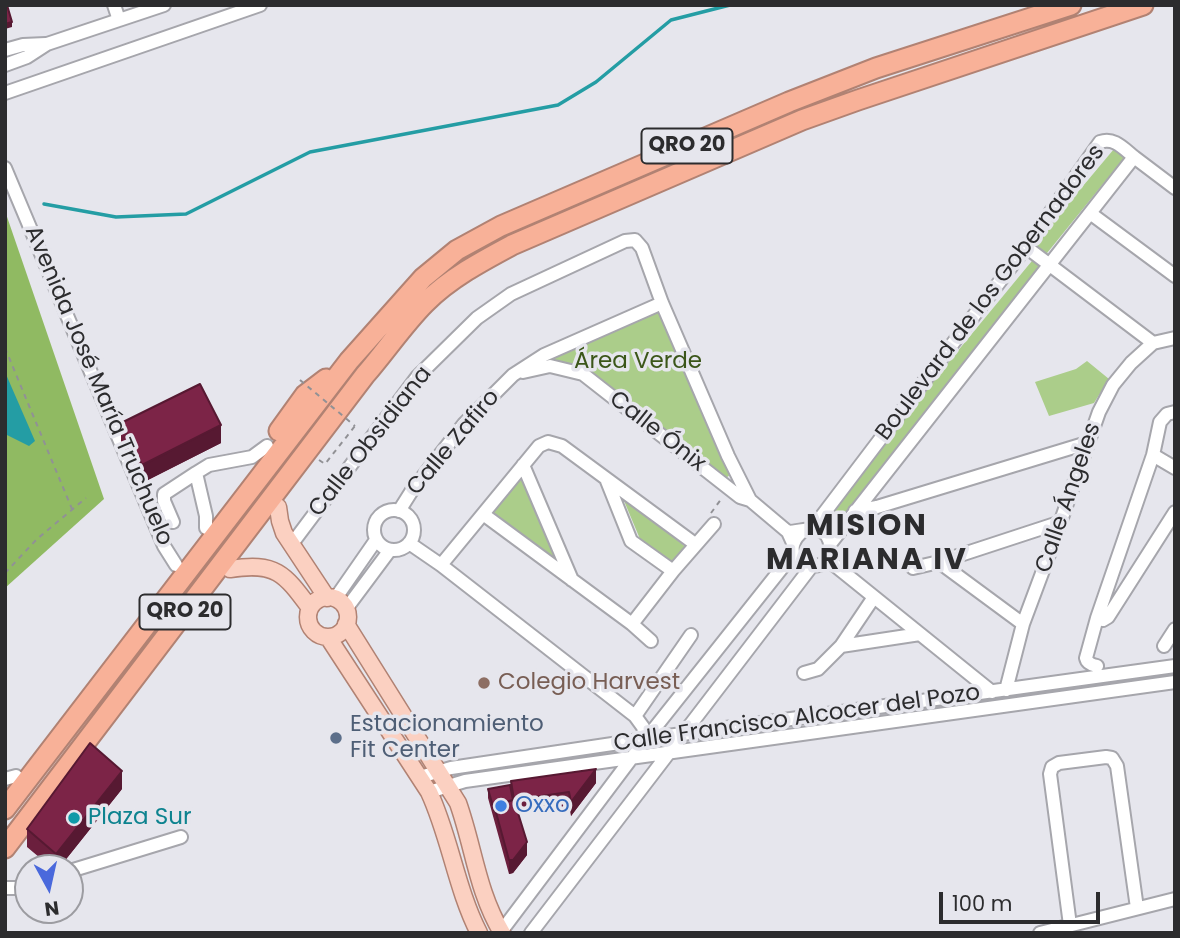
<!DOCTYPE html>
<meta charset="utf-8">
<style>
body{margin:0}
#map{position:relative;width:1180px;height:938px;overflow:hidden;background:#e6e6ed;font-family:Poppins,sans-serif}
canvas{display:block}
.frame{position:absolute;inset:0;border:7px solid #2c2c2e;pointer-events:none}
.north{position:absolute;left:14px;top:854px;width:70px;height:70px;box-sizing:border-box;background:#e6e6ed;border:2px solid #9c9ca1;border-radius:50%;rotate:172deg;font-size:19px;font-weight:700;line-height:28px;text-align:center;color:#2c2c2e}
.north::after{content:'';display:block;margin:auto;width:24px;height:32px;background:#4a69dc;clip-path:polygon(50% 0,100% 100%,50% 72%,0 100%)}
.scale{position:absolute;left:939px;top:892px;width:161px;height:32px;box-sizing:border-box;border:4px solid #2c2c2e;border-top:0;padding-left:9px;font-size:21px;line-height:24px;white-space:nowrap;color:#2c2c2e;-webkit-text-stroke:5px #e6e6ed;paint-order:stroke}
</style>
<div id="map">
<canvas width="1180" height="938"></canvas>
<div class="frame"></div>
<div class="north">N</div>
<div class="scale">100 m</div>
</div>
<script>
const context = document.querySelector('canvas').getContext('2d');
context.lineJoin = 'round';
function fillPath(path, color) { context.fillStyle = color; context.fill(path, 'evenodd'); }
function strokePath(path, color, width, dash) { context.strokeStyle = color; context.lineWidth = width; context.lineCap = dash ? 'butt' : 'round'; context.setLineDash(dash || []); context.stroke(path); }
function drawText(font, color, halo, rows, align = 'center') {
  context.font = font + ' Poppins,sans-serif'; context.lineWidth = 7; context.setLineDash([]); context.textBaseline = 'middle'; context.strokeStyle = halo; context.fillStyle = color; for (const [text, x, y, turn = 0] of rows) {
    context.save(); context.translate(x, y); context.rotate((+turn || 0) * Math.PI / 180); context.textAlign = isNaN(turn) ? turn : align; if (halo) context.strokeText(text, 0, 0); context.fillText(text, 0, 0); context.restore();
  }
}
fillPath(new Path2D(`
 M1119,143L1129,152L1043,258L1031,248Z
 M1036,256L1048,266L834,528L821,517Z
 M662,304L731,474L726,478L593,382L536,365Z
 M1087,361L1109,379L1094,403L1049,416L1035,382L1076,369Z
 M523,477L563,570L493,513Z
 M622,496L687,548L673,564L640,539Z`), '#abcd8a');
fillPath(new Path2D(`
 M5,211L104,499L5,588Z`), '#90ba62');
fillPath(new Path2D(`
 M5,372L35,441L29,446L5,434Z`), '#249da4');
strokePath(new Path2D(`
 M44,204L116,217L186,214L310,152L558,105L596,82L671,20L730,5`), '#249da4', 3.5);
const minor = new Path2D(`
 M114,5L119,20
 M5,50L23,45L46,44
 M5,65L27,57L47,44L164,5
 M5,93L260,5
 M1134,157L1175,188
 M5,168L164,546L176,565
 M1090,213L1175,276
 M1026,247L1153,343
 M523,372L550,366L583,374L740,497L750,500L788,532L793,543
 M1153,455L1175,468
 M523,465L572,580
 M607,481L631,541L673,571
 M374 530a20 20 0 1 1 40 0a20 20 0 1 1-40 0Z
 M399,511L411,492L464,424L513,375L544,355L662,303
 M855,511L877,507L1087,443
 M483,514L632,624L651,641
 M173,522L164,501V494L196,473
 M206,528V516L196,473L209,465L252,457L267,446
 M812,529L1026,247L1100,142C1114,137 1123,148 1134,157L830,544
 M788,532C796,532 804,529 812,529C833,529 834,551 823,564C797,573 781,548 803,531
 M409,543L441,565L635,716L643,727L646,739
 M291,545L417,377L477,318L511,294L625,241L635,240L642,248L662,303L728,456L750,500
 M827,559L992,692
 M939,562L1023,624
 M441,565L539,446L548,442L562,446L695,544
 M913,568L939,562L1061,522
 M335,599L376,540
 M346,609L390,550
 M1097,618L1103,620L1108,617L1175,512
 M632,624L673,571L714,524
 M841,646L920,634
 M1164,646L1175,629
 M1097,666C1092,665 1087,663 1086,658L1097,618L1153,455L1160,422L1167,414L1175,412
 M804,673L818,669L841,646L874,597
 M1006,690L1023,624L1051,549L1099,412L1113,385L1131,363L1153,343L1175,338
 M635,716L691,635
 M420,777L451,768L646,739L1175,666
 M5,779L16,776
 M429,792L465,781L1175,682
 M70,871L181,837
 M5,888H20L28,885
 M1070,925L1050,774L1052,767L1059,763L1106,757L1112,758L1117,766L1137,908
 M500,933L646,739L793,554
 M531,933L811,567
 M1040,933L1175,899`);
const major = new Path2D(`
 M278,507L280,521L284,533L327,598
 M230,569C276,562 284,573 310,608
 M308 617a20 20 0 1 1 40 0a20 20 0 1 1-40 0Z
 M346,624L458,803C474,848 477,891 502,933
 M328,637L429,792C450,837 456,888 479,933`);
const highway = new Path2D(`
 M279,431L305,395L326,379
 M5,809L349,361L423,278L457,250L501,226L789,102L876,68L1071,5
 M5,848L365,375C385,352 404,324 425,303C450,278 482,261 512,245L802,120L858,100L1143,5`);
strokePath(minor, '#a6a6ac', 16);
strokePath(major, '#b18273', 19);
strokePath(highway, '#b18273', 23);
strokePath(new Path2D(`
 M5,348L72,509
 M319,460L325,464L355,426
 M711,513L722,498
 M5,573L37,539L86,498`), '#919195', 2, [5, 5]);
strokePath(minor, '#fff', 12);
strokePath(major, '#fbd0c1', 16);
strokePath(highway, '#f8b198', 19);
strokePath(new Path2D(`
 M300,380L355,426`), '#919195', 2, [5, 5]);
fillPath(new Path2D(`
 M121,423L221,443L142,483L121,441Z
 M511,781L596,783L571,816L569,806L518,813L527,855L513,873L509,874L488,798V789L511,785Z
 M122,789L59,868H52L27,847V829Z`), '#6b1f3d');
fillPath(new Path2D(`
 M12,22V27L5,29V24Z
 M221,425V443L142,483V465Z
 M596,769V783L571,816V802Z
 M122,771V789L59,868H56V854Z
 M527,842V855L513,873L509,874V860Z`), '#571932');
const building = new Path2D(`
 M5,5H7L12,22L5,24Z
 M200,384L221,425L142,465L121,423Z
 M90,743L122,771L56,854L27,829Z
 M596,769L571,802L569,792L514,800L511,781Z
 M510,785L513,800L494,805V810L488,789Z
 M514,800L527,842L513,860H509L494,805Z`);
fillPath(building, '#7c2447');
strokePath(building, '#571932', 2);
for (const [x, y, r, color] of [
 [484,683,7,"#8d6e63"],
 [336,738,7,"#5c6f8a"],
 [501,806,7,"#3f7fe0"],
 [74,818,7,"#0f9aa8"]
]) { const dot = new Path2D(); dot.arc(x, y, r, 0, 2 * Math.PI); context.fillStyle = color; context.fill(dot); strokePath(dot, '#e6e6ed', 2.5); }
for (const [x, y, w] of [
 [687,146,91],
 [185,612,91]
]) { const box = new Path2D(); box.roundRect(x - w / 2, y - 17.5, w, 35, 5); context.fillStyle = '#e6e6ed'; context.fill(box); strokePath(box, '#2c2c2e', 2); }
drawText('bold 21px', '#2c2c2e', null, [
 ["QRO 20",687,146],
 ["QRO 20",185,612]
]);
drawText('23px', '#2c2c2e', '#e6e6ed', [
 ["Boulevard de los Gobernadores",991,293,-53],
 ["Avenida José María Truchuelo",98,386,67],
 ["Calle Ónix",657,432,38],
 ["Calle Obsidiana",371,442,-52],
 ["Calle Zafiro",454,443,-50],
 ["Calle Ángeles",1069,498,-71],
 ["Calle Francisco Alcocer del Pozo",797,719,-8]
]);
drawText('23px', '#3b5619', '#e6e6ed', [
 ["Área Verde",638,362]
]);
drawText('23px', '#785e54', '#e6e6ed', [
 ["Colegio Harvest",498,683]
], 'left');
drawText('23px', '#4e5e75', '#e6e6ed', [
 ["Estacionamiento",350,725],
 ["Fit Center",350,751]
], 'left');
drawText('23px', '#366cbe', '#e6e6ed', [
 ["Oxxo",515,806]
], 'left');
drawText('23px', '#0d838f', '#e6e6ed', [
 ["Plaza Sur",88,818]
], 'left');
context.letterSpacing = '2px';
drawText('bold 30px', '#2c2c2e', '#e6e6ed', [
 ["MISION",867,527],
 ["MARIANA IV",867,561]
]);
context.letterSpacing = '0px';
</script>
